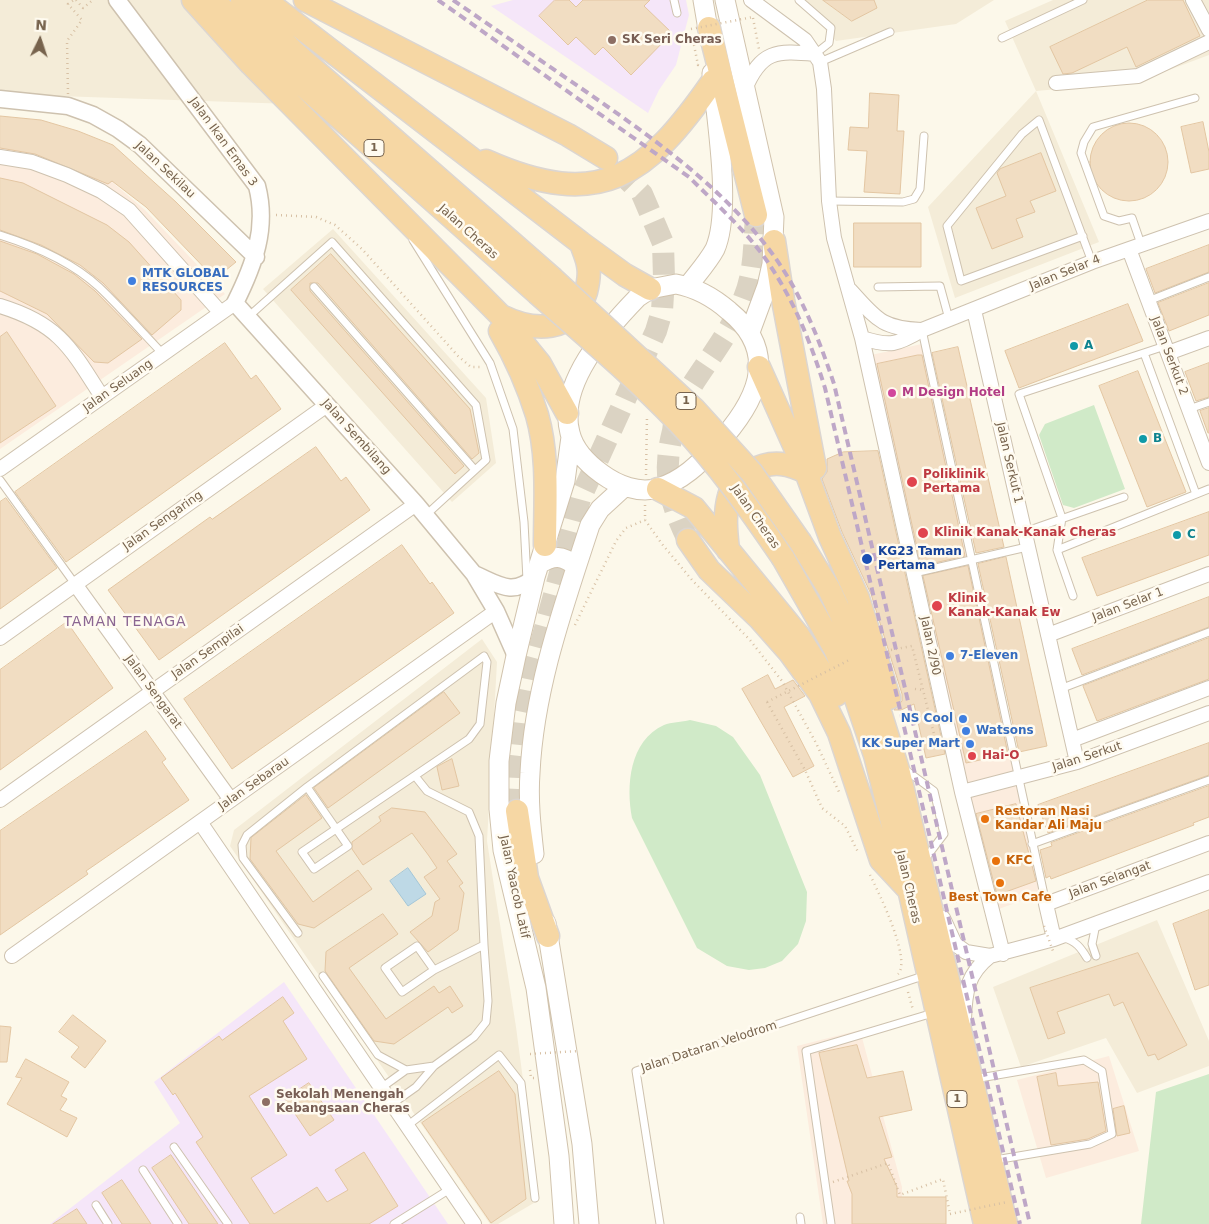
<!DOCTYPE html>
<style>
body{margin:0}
#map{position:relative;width:1209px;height:1224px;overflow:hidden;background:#fcf8ea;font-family:"DejaVu Sans",sans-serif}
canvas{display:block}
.north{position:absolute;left:15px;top:15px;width:50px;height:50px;-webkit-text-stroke:4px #fffbf0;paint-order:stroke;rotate:4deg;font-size:14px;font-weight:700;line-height:20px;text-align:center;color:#77634d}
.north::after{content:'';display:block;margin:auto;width:18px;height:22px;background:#77634d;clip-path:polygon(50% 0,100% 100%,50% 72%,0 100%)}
</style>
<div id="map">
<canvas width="1209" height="1224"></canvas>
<div class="north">N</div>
</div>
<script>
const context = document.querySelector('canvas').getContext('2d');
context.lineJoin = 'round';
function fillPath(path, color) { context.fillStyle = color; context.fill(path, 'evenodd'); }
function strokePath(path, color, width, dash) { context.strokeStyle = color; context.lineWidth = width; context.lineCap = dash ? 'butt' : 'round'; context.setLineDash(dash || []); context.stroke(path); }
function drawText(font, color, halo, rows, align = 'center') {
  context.font = font + ' "DejaVu Sans",sans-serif'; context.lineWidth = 5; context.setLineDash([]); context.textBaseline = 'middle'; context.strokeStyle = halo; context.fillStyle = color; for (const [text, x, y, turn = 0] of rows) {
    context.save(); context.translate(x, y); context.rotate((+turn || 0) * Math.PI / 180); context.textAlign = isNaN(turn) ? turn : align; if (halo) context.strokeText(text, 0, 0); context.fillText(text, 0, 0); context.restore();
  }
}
fillPath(new Path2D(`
 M0,0H193L291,104L0,94Z
 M798,0H994L956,24L836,41Z
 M1053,0H1209V55L1137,82L1036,91L1099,242L955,298L928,207L1036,91L1005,21Z
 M333,229L486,398L496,463L452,502L263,289Z
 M482,639L497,662L487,841L516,1027L539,1200L498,1224H490L230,846L234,830Z
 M1157,920L1209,1041V1066L1137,1093L1106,1038L1021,1067L993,987Z`), '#f4ecd8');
fillPath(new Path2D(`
 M0,146L33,148L104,175L145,210L225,294L0,449Z
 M922,344L1040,894L996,910L871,355Z
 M860,1030L902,1187V1224H823L797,1046Z
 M1109,1056L1139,1151L1046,1178L1017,1080Z`), '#fcecde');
fillPath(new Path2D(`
 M513,0H686L689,15L676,65L659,90L648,113L491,6Z
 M284,982L448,1224H50L180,1123L154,1082Z`), '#f5e6f9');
fillPath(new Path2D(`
 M1094,405L1125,489L1074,508L1063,505L1039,435L1045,424Z
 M690,720L716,726L733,737L760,775L807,892L806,921L798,944L782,961L765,968L749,970L727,966L697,948L632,818C626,786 629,741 664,725C671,722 682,722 690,720Z
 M1209,1074V1224H1141L1156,1092Z`), '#d0eac8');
const water = new Path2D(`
 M408,868L426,894L408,906L390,881Z`);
fillPath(water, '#bed9e6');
strokePath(water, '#a4c7d8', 1);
const building = new Path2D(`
 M555,0H569L576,7L583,0H650L644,6L672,33L631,75L603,47L595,55L576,37L568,45L539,16Z
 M823,0H874L877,8L852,21Z
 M1148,0H1183L1200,36L1136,67L1127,47L1072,73L1063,74L1050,47Z
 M870,93L899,95L897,131H904L900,194L864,192L867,151L848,150L850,127L868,128Z
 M0,116L41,120L78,131L113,145L176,202L236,262L215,279L146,207L112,181L108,184L35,154L0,148Z
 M1203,122L1209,152V169L1191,173L1181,127Z
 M1090 162a39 39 0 1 1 78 0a39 39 0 1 1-78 0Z
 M1041,153L1056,191L1030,201L1035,212L1016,219L1023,237L992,249L976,208L1006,196L997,173L1000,169Z
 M0,178L23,183L107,225L129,242L181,300V310L152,335L103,283L80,265L41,245L0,230Z
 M854,223H921V267H854Z
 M0,241L37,254L74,274L95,291L142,339L108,363L94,362L47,314L0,291Z
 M1209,245V272L1155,293L1146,269Z
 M331,254L470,409L479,453L472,459L318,283H310V291L464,466L455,474L291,290Z
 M1209,283V315L1169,331L1158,303Z
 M1128,304L1143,341L1019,388L1005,351Z
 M7,332L56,406L0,443V337Z
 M225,343L251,379L256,375L281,409L66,562L15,492Z
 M958,347L1004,547L976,553L932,353Z
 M918,355H922L965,556L921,566L877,364Z
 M1209,363V397L1196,401L1185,372Z
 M1138,371L1186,492L1147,507L1099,386Z
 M1209,408V433H1208L1200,411Z
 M316,447L341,481L346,477L370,510L159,660L108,590L210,517L212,519Z
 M878,451L945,754L926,758L914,704L901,710H894L902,701V694L871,594L842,532L822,479L827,472V459L843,452Z
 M6,498L57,568L0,609V502Z
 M1209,512V555L1097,596L1082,558Z
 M402,545L430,584L432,582L454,613L232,769L184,699Z
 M1006,557L1047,746L1019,752L978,564Z
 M968,566L1008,754L966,763L923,576Z
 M1209,597V627L1082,675L1072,649Z
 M67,622L113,688L0,770V670Z
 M1209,638V679L1097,721L1083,686Z
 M768,675L775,689L793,680L805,696L784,707L814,766L793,777L742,689Z
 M444,692L460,713L328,808L314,788Z
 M146,731L166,759L162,762L189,800L86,871L88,874L0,935V831Z
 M1209,743V775L1048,833L1038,805Z
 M452,759L459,786L442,790L437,767Z
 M1209,786V817L1193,823L1194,825L1051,879L1050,876L1046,878L1040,850L1052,846L1051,843Z
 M306,795L322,818L276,851L313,902L358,870L372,889L314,928L298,924L250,859L251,838Z
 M1016,804L1036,881L997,895L976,814Z
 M392,808L425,812L457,854L447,861L463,883L459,886L464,893L458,930L428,952L410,932L432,916L435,902L440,899L424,877L437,868L429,856L412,833L363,865L352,849V842L381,821L379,817Z
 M1209,910V985L1195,990L1173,924Z
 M383,914L398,934L349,968L386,1019L434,986L439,993L450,986L463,1006L452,1013L448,1007L394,1044L374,1041L325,971L326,952Z
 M1138,953L1187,1045L1158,1060L1155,1054L1148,1056L1123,1002L1114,1006L1109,994L1057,1012L1065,1033L1048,1039L1030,988Z
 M283,997L294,1013L283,1021L307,1059L249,1096L287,1155L251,1178L274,1214L317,1187L327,1202L348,1190L335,1170L364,1152L398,1206L369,1224H250L196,1142L203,1137L175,1093L173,1095L161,1078L219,1036L222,1040Z
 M73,1015L106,1041L85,1068L71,1057L79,1047L59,1032Z
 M0,1026L11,1027L7,1062H0Z
 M857,1045L867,1078L903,1071L912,1110L879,1117L892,1157L884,1159L897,1187V1197H946V1224H852V1194L847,1181H849L819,1053Z
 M26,1059L69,1082L61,1096L67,1099L60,1110L77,1118L67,1137L7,1104L22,1078L16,1077Z
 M499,1071L515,1094L526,1199L491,1223L422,1123Z
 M1056,1073L1058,1086L1098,1082L1106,1131L1088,1139L1051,1145L1037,1077Z
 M309,1083L334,1120L310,1136L285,1099Z
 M1124,1106L1130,1133L1117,1136L1113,1109Z
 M171,1155L218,1224H189L152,1168Z
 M122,1180L151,1224H122L102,1193Z
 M77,1209L87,1224H53Z`);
fillPath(building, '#f1ddc2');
strokePath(building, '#e3c6a2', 1);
strokePath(new Path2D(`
 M688,540C669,500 662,474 673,431C674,424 675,415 678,409C698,371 729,338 744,298C755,272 754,242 756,215
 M517,811L519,762L524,717L534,669L580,499L656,331L662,311L664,278L663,243L642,194L608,160`), '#dbd3c3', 22, [22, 11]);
const service = new Path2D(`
 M674,0L677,13
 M799,0L831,28L829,43L815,54
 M1002,38L1083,0
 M820,62L890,32
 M829,201L903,202L914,199L920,189L924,136
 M0,235C35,246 71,261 99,287C121,308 142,332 163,354
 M1083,236L961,281L947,226L1022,134L1039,120L1092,262
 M413,240L490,363L513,429L524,522L527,580
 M1141,244L1132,218L1119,221L1104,216L1081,153L1084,142L1093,127L1195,98
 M314,287L475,470
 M878,287L940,286L949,319
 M1148,301L1209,277
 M248,317L332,242L476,405L486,460L426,515
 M922,330L1046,904
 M1144,353L1196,494
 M1189,409L1209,402
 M0,480L75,584
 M1024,532L1124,497
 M1057,550L1209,489
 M914,573L1027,547
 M1073,596L1057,550L1062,518L1019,394L1165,346
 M1060,689L1209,632
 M907,771L934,791L944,834L928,855
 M415,776L427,791L469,812L479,836L484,945L434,970L402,992L385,968L417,946L434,970
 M1032,844L1209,780
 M298,933L243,858L242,845L247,835L307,787L484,656L487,662L480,724L469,739L302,852L314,869L348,846L307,787
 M1064,938C1076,941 1081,948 1087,958
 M1096,956L1092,944L1096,924
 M323,976L378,1055L406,1070
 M974,1079L1084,1060L1102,1071L1112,1134L1090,1144L995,1160
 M381,1088L406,1070L434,1066
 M392,1104L416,1087L434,1066L474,1037L486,1022L488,1001L484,945
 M407,1126L499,1055L521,1083L535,1198
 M174,1147L228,1224
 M143,1170L178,1224
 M96,1205L108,1224
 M800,1217L801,1224
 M394,1224L450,1189
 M660,1224L636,1071L926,975
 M831,1224L806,1051L933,1013`);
const minor = new Path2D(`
 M751,0L805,40L820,62L824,89L829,201L834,238L862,338L962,792L1003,954
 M1193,0L1209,30
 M1056,83L1138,76L1209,42
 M745,89C761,51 776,50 815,54
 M0,157L32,162L67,175L101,191L129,210L221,313
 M1129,249L1209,463
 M850,290C876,318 880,328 921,330
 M0,306C59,324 71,348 102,397
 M974,310L1077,762
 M862,338C890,347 897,345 922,330L1092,262L1209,221
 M1168,353L1209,338
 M0,469L235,303
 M75,584L231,800
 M1048,635L1209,574
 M0,638L327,405
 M1072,740L1209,688
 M962,792L1077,762L1209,713
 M0,800L416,504
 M200,822L474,1224
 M943,918L955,944L966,952L990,956L1054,939L1209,882
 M1054,939L1046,904L1209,843
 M12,956L496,611
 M964,1019C965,992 967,974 990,956`);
const tertiary = new Path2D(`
 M117,0L257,186C268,228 254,265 235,303L416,504L474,574L496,611L516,656
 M0,99L68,106L93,115L118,129L140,145L256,257
 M474,574C498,584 512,597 535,577`);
const secondary = new Path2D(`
 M703,0L710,41
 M725,0L774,217L772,264L767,286L750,332
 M676,284C697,288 713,297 729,311C783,355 754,405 716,446C699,464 682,481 658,488C639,494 617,485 602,474C588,464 574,450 570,433C557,384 606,330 638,297L650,289Z
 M688,286C697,274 708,262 715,249C732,210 716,117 712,73
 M539,564C554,555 562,555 576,566
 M534,854C531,827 528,800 530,773C534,688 564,605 590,525L600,509L624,487
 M546,923L582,1144L589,1224
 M564,1224L559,1156L536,988L503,850L499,809V761L506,703L516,656L535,577L565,481L571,437`);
const trunk = new Path2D(`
 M193,0L251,64L501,316L540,364L567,413
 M213,0L297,80L537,293
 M242,0L294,52L551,277
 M265,0L581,243L625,275L650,289
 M305,0L568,135L606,158
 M709,28L756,215
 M486,161C601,212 647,176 713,81
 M774,241L783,300L815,468
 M501,316C534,332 573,334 586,292C588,284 590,274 588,265C587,258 583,250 581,243
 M500,331C515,357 528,386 537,415C549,457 545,503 545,545
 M759,367L806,472L830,537L858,598L889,698
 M658,489L694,508L798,635L836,695
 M688,540L709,570L759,618L790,653L820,694L839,733L881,860L908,889
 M801,543L829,589L853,640L875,696L899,773L1006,1224
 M728,550C726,532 724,514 729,496C734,476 761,462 781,464C790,465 798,468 806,472
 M783,558L835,649L855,696L875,755L909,889L985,1224
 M517,811L527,878L548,936`);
strokePath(service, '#cec2af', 9);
strokePath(minor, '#cec2af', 16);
strokePath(tertiary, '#cec2af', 19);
strokePath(secondary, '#d1c3ad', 21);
strokePath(trunk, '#dcd6d1', 25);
strokePath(new Path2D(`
 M76,0L83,8L93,0
 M753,18L759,49
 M694,45L698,65L700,64
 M68,94L67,41L82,20L68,4L74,0
 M276,215L316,217L335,225L362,249L458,356L471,367H482
 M646,475L647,416
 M645,505V520L662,544L692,580L750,640L782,681L816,743L840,794
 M575,625L616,541L626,528L645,520
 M891,650L912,646L937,746
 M915,689L923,690
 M767,702L805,770L822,808L845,826L859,854
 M870,875C878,891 912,960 898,974
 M908,992L913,1010
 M530,1070L531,1078H534
 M833,1182L888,1163L900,1195L943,1179L950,1214`), '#d7c0a4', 2.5, [1, 4]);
strokePath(service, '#fff', 7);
strokePath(minor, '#fff', 14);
strokePath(tertiary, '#fff', 16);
strokePath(secondary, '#fff', 19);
strokePath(trunk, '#f6d7a4', 22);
strokePath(new Path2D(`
 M438,0L689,177C714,202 741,226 762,254C792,295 810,340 825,388L1020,1224
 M453,0C498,31 543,62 588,93C654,139 718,184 768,248C799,288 818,336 834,384L1030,1224`), '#bea7c7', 4, [8, 5]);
const trunkBridge = new Path2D(`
 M551,277L694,409L752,473L801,543
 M537,293C585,335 634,376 678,422C718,464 751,511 783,558`);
strokePath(trunkBridge, '#dcd6d1', 25, []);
strokePath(new Path2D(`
 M691,29L753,17
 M767,702L851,659
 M1044,926L1053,951
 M530,1054L578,1051
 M950,1214L1007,1202`), '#d7c0a4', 2.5, [1, 4]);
strokePath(trunkBridge, '#f6d7a4', 22);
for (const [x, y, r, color] of [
 [612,40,5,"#8d6e63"],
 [132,281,5,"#3f7fe0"],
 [1074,346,5,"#0f9aa8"],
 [892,393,5,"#d1479c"],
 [1143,439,5,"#0f9aa8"],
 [912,482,6,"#e0444e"],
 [923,533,6,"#e0444e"],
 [1177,535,5,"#0f9aa8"],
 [867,559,6,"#1a4fb4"],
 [937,606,6,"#e0444e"],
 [950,656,5,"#3f7fe0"],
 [963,719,5,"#3f7fe0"],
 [966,731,5,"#3f7fe0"],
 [970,744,5,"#3f7fe0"],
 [972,756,5,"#e0444e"],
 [985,819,5,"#e8710a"],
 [996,861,5,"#e8710a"],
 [1000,883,5,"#e8710a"],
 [266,1102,5,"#8d6e63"]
]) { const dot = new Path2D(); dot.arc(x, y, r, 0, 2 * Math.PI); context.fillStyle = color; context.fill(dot); strokePath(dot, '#fffbf0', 2); }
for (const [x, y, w] of [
 [374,148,20],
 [686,401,20],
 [957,1099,20]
]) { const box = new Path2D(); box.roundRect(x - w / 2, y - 8.5, w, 17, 4); context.fillStyle = '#fffbf0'; context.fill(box); strokePath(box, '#77634d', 1); }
drawText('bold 11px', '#77634d', null, [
 ["1",374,148],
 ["1",686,401],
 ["1",957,1099]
]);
drawText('bold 12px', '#785e54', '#fffbf0', [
 ["SK Seri Cheras",622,40],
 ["Sekolah Menengah",276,1095],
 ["Kebangsaan Cheras",276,1109]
], 'left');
drawText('12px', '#77634d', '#fffbf0', [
 ["Jalan Ikan Emas 3",223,142,54],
 ["Jalan Sekilau",165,170,43],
 ["Jalan Cheras",468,232,42],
 ["Jalan Selar 4",1065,273,-22],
 ["Jalan Serkut 2",1169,356,69],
 ["Jalan Seluang",118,386,-35],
 ["Jalan Sembilang",356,437,48],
 ["Jalan Serkut 1",1009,463,77],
 ["Jalan Cheras",755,517,55],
 ["Jalan Sengaring",163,521,-35],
 ["Jalan Selar 1",1128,605,-21],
 ["Jalan 2/90",930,646,78],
 ["Jalan Sempilai",208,652,-35],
 ["Jalan Sengarat",153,692,54],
 ["Jalan Serkut",1087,757,-18],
 ["Jalan Sebarau",254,784,-35],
 ["Jalan Selangat",1110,880,-20],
 ["Jalan Yaacob Latif",514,887,78],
 ["Jalan Cheras",908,887,77],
 ["Jalan Dataran Velodrom",709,1047,-18]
]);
drawText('bold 12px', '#366cbe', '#fffbf0', [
 ["MTK GLOBAL",142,274],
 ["RESOURCES",142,288],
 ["7-Eleven",960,656],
 ["NS Cool",953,719,"right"],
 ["Watsons",976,731],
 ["KK Super Mart",960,744,"right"]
], 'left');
drawText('bold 12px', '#0d838f', '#fffbf0', [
 ["A",1084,346],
 ["B",1153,439],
 ["C",1187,535]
], 'left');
drawText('bold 12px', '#b23c85', '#fffbf0', [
 ["M Design Hotel",902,393]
], 'left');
drawText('bold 12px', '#be3a42', '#fffbf0', [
 ["Poliklinik",923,475],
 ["Pertama",923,489],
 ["Klinik Kanak-Kanak Cheras",934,533],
 ["Klinik",948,599],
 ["Kanak-Kanak Ew",948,613],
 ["Hai-O",982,756]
], 'left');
drawText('bold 12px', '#164399', '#fffbf0', [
 ["KG23 Taman",878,552],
 ["Pertama",878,566]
], 'left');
drawText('bold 12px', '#c56008', '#fffbf0', [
 ["Restoran Nasi",995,812],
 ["Kandar Ali Maju",995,826],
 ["KFC",1006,861],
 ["Best Town Cafe",1000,898,"center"]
], 'left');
context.letterSpacing = '1px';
drawText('14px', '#8b6692', '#fffbf0', [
 ["TAMAN TENAGA",125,622]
]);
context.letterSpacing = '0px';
</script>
